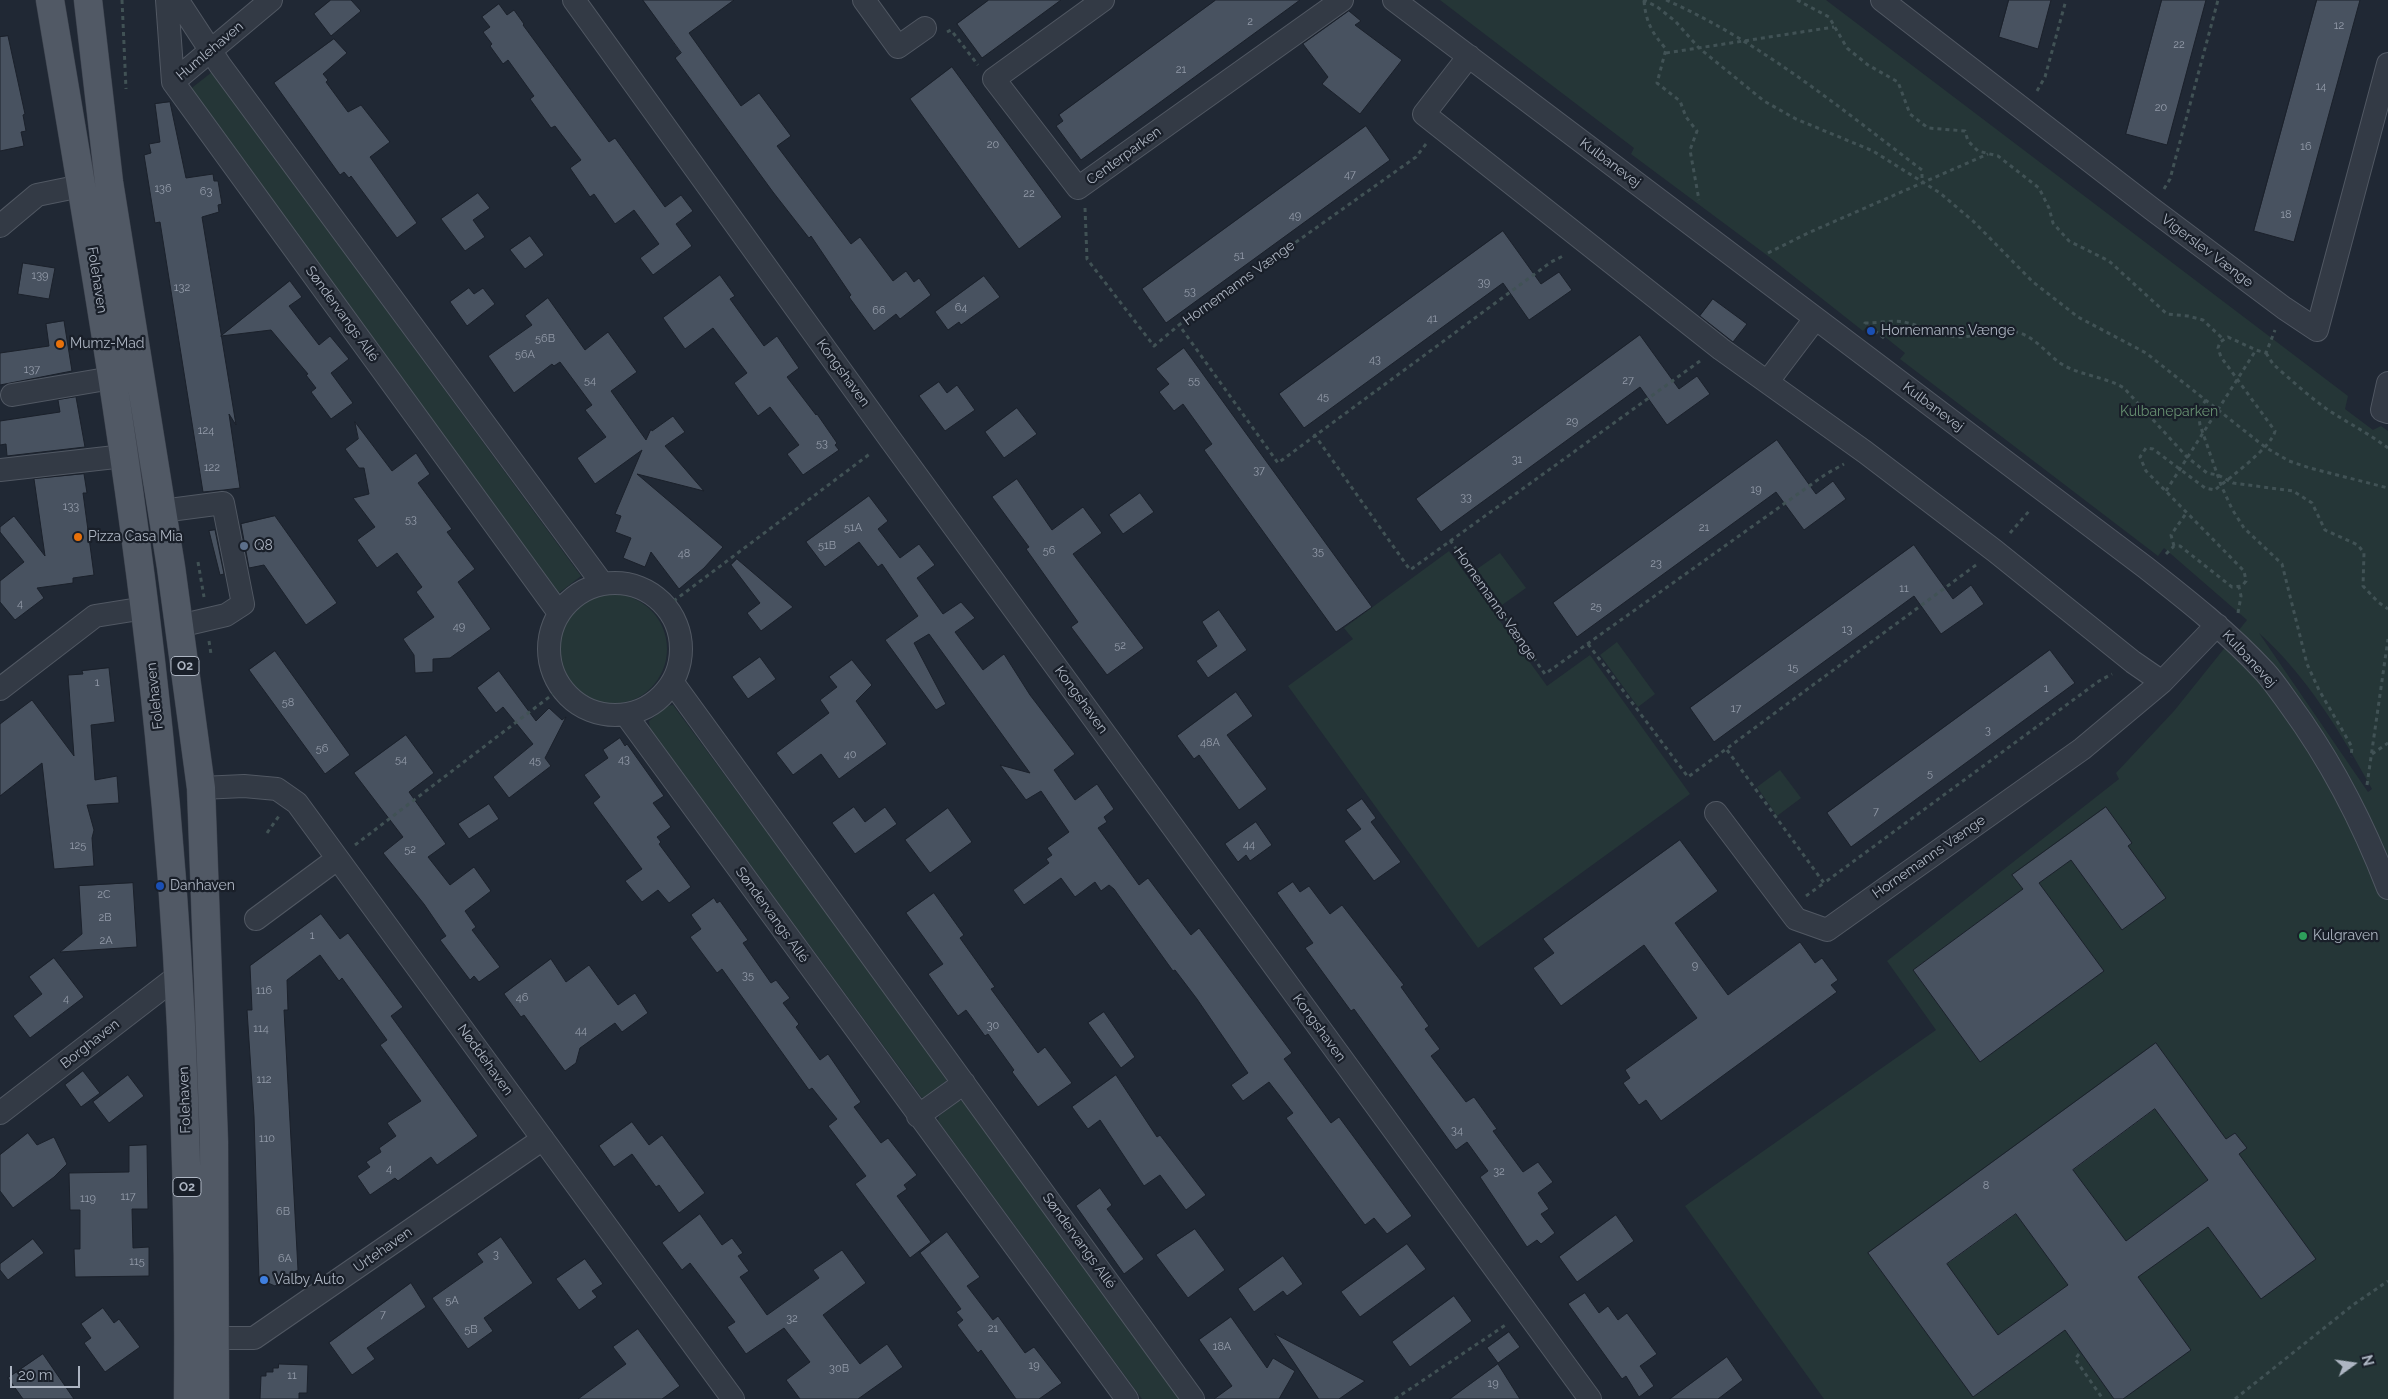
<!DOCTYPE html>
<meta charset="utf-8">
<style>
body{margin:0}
#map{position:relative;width:2388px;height:1399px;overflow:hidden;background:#202834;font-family:Raleway,sans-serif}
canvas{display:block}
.north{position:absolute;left:2328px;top:1339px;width:50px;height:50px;-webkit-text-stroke:4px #191f29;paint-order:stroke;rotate:76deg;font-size:14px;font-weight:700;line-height:20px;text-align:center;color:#adb5c2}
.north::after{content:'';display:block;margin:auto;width:18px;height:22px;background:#adb5c2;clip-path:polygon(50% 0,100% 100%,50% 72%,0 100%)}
.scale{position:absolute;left:10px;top:1366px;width:70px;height:22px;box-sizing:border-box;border:2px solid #adb5c2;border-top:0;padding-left:6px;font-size:15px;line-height:18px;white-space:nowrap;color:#adb5c2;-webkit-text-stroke:4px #191f29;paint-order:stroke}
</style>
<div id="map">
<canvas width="2388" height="1399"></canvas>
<div class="north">N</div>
<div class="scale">20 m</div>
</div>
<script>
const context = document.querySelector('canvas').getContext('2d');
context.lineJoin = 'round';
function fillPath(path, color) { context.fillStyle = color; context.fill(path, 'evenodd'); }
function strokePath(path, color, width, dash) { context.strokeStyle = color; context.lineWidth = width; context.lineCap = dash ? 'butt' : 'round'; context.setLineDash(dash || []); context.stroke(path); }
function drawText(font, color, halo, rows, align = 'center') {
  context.font = font + ' Raleway,sans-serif'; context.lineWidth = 4.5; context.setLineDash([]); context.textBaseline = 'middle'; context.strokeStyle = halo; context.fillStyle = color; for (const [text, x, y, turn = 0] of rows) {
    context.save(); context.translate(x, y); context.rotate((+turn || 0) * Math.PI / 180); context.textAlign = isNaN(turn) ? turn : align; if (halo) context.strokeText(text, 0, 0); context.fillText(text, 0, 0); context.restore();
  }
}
fillPath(new Path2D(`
 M1440,0H1826L2348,396L2345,409L2373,430L2381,426L2388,431V1399H1824L1685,1206L1936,1030L1887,961L2119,779L2116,773L2174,711L2247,620L2164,548L2158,556L1900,359L1905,353L1869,324L1863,331L1768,256L1631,154L1634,148ZM2259,633C2307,676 2341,733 2372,789L2368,792Z
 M212,72L581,576L555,596L188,91Z
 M1449,551L1547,686L1590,655L1690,794L1478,948L1288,686L1353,639L1344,628Z
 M1500,553L1526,588L1502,605L1477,569Z
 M557 649a55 55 0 1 1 110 0a55 55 0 1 1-110 0Z
 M1617,642L1655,694L1638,707L1600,655Z
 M673,705L946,1075V1081L928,1097L922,1098L650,729L649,721L667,706Z
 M1780,770L1801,798L1777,816L1757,787Z
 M959,1101H964L1181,1399H1142L938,1121L939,1116Z`), '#253637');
const building = new Path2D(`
 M331,0H351L361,11L331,36L314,14Z
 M643,0H734L689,33L741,106L759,93L791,136L777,146L851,244L860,237L893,281L906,271L914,282L919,278L931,295L900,319L896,314L874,331L849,297L851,295L811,236L809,238L773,192L675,58L681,53Z
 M989,0H1061L982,58L957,24Z
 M1216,0H1300L1081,160L1056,126L1063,121L1059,115Z
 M2009,0H2051L2038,49L1999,37Z
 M2162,0H2206L2167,145L2126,134Z
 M2317,0H2360L2294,242L2254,231Z
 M499,4L507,15L514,10L524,24L523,25L609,142L615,138L665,207L681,195L693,211L676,224L692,246L653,275L640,258L659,244L634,210L615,224L594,194L590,197L570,168L581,160L555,126L551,128L530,99L534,96L508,60L503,64L490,46L492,44L483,32L490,27L482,17Z
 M1349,11L1361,21L1355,25L1402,60L1360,114L1322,84L1328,77L1303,44Z
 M8,36L25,114L23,115L26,131L21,132L24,146L0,151V37Z
 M334,39L347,53L323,74L328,80L326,82L348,112L361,105L390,142L370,157L417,223L397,238L351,176L349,178L344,172L340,175L274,83Z
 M952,67L1062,217L1019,249L910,99Z
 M170,102L186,178L213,174L214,181H218L222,204L218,205L219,212L202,217L236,425L229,414L240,488L224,490L203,492L160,222L155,223L144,155L151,153L149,144L160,142L155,104Z
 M1366,126L1390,160L1166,323L1142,289Z
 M478,193L490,208L473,220L485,237L465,251L441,219Z
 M1503,231L1541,284L1559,272L1572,290L1529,320L1503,283L1304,428L1279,394Z
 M530,236L544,255L525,269L510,250Z
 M23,263L55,268L49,299L18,294Z
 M720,275L735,296L730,299L764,346L777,336L799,368L787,377L816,415L817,414L837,443L835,445L839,450L803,475L787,454L799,445L770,407L758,416L734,383L747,373L713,328L685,349L663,318Z
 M984,276L1000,297L961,325L959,322L948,330L935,312Z
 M290,281L302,297L289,306L319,345L330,336L349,359L331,373L353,403L331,419L311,392L316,388L306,375L308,374L271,330L221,336Z
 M469,288L474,294L483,288L495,304L467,326L450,302Z
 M548,298L585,350L608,332L637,372L611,391L646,440L651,429L652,431L673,416L685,432L665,446L704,491L637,474L723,547L704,568L679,589L651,552L645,567L623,558L631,538L615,532L621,516L615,514L642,450L595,484L577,458L606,437L585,410L592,405L560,362L554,366L552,364L514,393L488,356L532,325L525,316Z
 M1713,299L1747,324L1733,342L1700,316Z
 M64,321L72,371L0,385V353L49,346L46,324Z
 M1640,335L1679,389L1697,376L1710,394L1667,425L1640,387L1441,532L1416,499Z
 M1184,348L1372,607L1336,632L1204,450L1212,444L1183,404L1174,411L1159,392L1169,384L1156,369Z
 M939,382L947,393L957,385L975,410L945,431L919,396Z
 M76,397L85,447L7,456L6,444L0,445V421L60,412L58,400Z
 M1017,408L1037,434L1004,458L985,432Z
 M355,422L392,471L416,453L430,474L418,483L452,529L447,532L475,569L458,582L491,629L450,658L433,659V672L415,673L414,655L403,639L434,617L416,592L422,587L397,553L377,568L357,540L375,527L353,498L369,494L364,468H359L345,449L358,439Z
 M1777,440L1816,494L1833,481L1846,499L1804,530L1776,492L1577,637L1553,603Z
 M84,474L87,493H83L94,575L73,578V583L37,588L44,598L15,620L0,602V581L24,562L0,532V527L14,516L45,556L34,479Z
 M1017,479L1052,530L1083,507L1102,533L1073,554L1144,648L1107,675L1071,627L1078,622L1026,549L1029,547L992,497Z
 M1140,493L1154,512L1123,534L1109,515Z
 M869,496L888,521L878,529L900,558L919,544L935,565L917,578L943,614L961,602L975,618L955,632L983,670L1004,654L1030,695L1075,754L1054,770L1075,800L1097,784L1114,809L1104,817L1107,822L1098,828L1139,885L1148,878L1191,935L1199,928L1292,1053L1284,1059L1331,1123L1339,1117L1412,1216L1387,1234L1374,1218L1365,1225L1286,1118L1293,1113L1269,1082L1243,1101L1231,1085L1248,1073L1197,999L1175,970L1173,971L1114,889L1109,885L1101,891L1095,882L1075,897L1061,878L1024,905L1013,890L1049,863L1046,859L1052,855L1047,848L1069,832L1041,791L1026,800L1000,765L1030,773L929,634L914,643L946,704L936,710L885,640L918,616L882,564L878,567L859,542L825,567L806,542Z
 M275,516L337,603L306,625L264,565L249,568L241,524Z
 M215,530L224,574L220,575L209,531Z
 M1914,545L1953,599L1971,585L1984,604L1941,634L1914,596L1714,742L1690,708Z
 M737,559L793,607L761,631L747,613L760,603L731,565Z
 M1219,610L1247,650L1208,678L1196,661L1217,646L1202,622Z
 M2050,650L2075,683L1851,847L1827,813Z
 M275,651L350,755L325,774L249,670Z
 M760,657L776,679L748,699L732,677Z
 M852,660L872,685L856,701L887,744L839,779L821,754L793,775L776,753L829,713L820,700L837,687L829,677Z
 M109,668L115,722L91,725L95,780L117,776L119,803L87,805L94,830L92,838L94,866L54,869L42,763L0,796V724L32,700L74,756L68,675L83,674L82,671Z
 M499,671L536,721L549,708L562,720L566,717L545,758L551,766L509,798L493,777L533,744L503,707L496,713L477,688Z
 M1236,692L1253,716L1227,735L1267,789L1239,810L1199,755L1194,759L1177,736Z
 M406,735L434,773L409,792L446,844L428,857L450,885L474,867L491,891L465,911L476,927L472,930L500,967L479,982L474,976L470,980L440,940L446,936L424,904L383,853L403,837L354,773Z
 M620,738L625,746L627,744L664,796L653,803L671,827L657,837L661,842L659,844L691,887L669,903L658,890L642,902L625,881L642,869L593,803L600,797L584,775L608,758L603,750Z
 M1362,799L1376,818L1371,822L1401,862L1374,881L1344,841L1361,829L1346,810Z
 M489,804L499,819L469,839L458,824Z
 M854,807L865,822L885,807L897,824L855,854L832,823Z
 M2106,807L2132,843L2128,846L2166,898L2122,930L2071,860L2039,883L2104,971L1980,1062L1913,970L2023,889L2012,875Z
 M948,808L972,842L930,873L905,840Z
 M1256,822L1272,845L1250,861L1246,855L1238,862L1225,844Z
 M1680,840L1718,891L1675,923L1728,995L1800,942L1815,963L1822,958L1838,980L1831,985L1837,992L1661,1121L1646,1100L1639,1105L1623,1083L1630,1078L1625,1070L1697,1018L1644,945L1561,1006L1533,968L1554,953L1543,939Z
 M1293,882L1300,892L1309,886L1330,914L1342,905L1404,985L1401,987L1429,1026L1425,1029L1440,1049L1431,1056L1466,1102L1474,1097L1497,1129L1493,1131L1523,1172L1538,1162L1553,1182L1538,1193L1549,1209L1541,1214L1555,1233L1541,1244L1537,1240L1527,1247L1480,1177L1488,1171L1467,1142L1456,1150L1354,1009L1351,1011L1305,948L1313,943L1277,893Z
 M133,883L137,947L60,952L82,934L79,886Z
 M934,893L964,935L960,938L995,987L991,989L1038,1053L1045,1047L1072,1083L1038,1107L1012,1072L1014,1070L988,1034L985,1036L966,1010L958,1016L928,974L943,964L906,913Z
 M714,898L717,903L720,901L748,940L743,943L771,983L776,980L790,998L783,1003L799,1024L796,1027L820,1060L828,1054L861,1102L854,1107L881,1143L888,1138L917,1175L904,1185L907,1189L897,1196L931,1242L910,1258L855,1184L866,1176L828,1126L837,1119L812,1088L809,1090L722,969L717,973L690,937L701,929L691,915Z
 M321,914L340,939L348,933L403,1007L391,1016L478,1136L437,1165L431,1157L398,1181L395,1178L370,1195L357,1176L370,1167L366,1162L381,1152L379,1148L396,1136L387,1123L421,1101L380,1045L387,1040L342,978L339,981L320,955L287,980L288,1010H284L298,1270L275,1286L259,1279L254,1116L247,1010H252L250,966Z
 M54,958L84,997L30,1038L13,1016L42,994L29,977Z
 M551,959L566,982L589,965L618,1005L635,993L648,1013L622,1032L615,1023L580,1048L576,1063L565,1071L524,1015L521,1017L504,994Z
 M1104,1012L1135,1057L1121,1068L1088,1023Z
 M2156,1043L2226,1139L2235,1133L2247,1148L2239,1154L2316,1259L2261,1299L2208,1227L2138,1277L2191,1350L2123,1399H2114L2065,1330L1973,1397L1868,1253ZM2155,1109L2208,1180L2126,1241L2073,1170ZM2016,1214L2068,1285L1998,1335L1947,1264Z
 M83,1071L100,1093L81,1107L65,1085Z
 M128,1075L144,1096L109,1123L93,1102Z
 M1116,1075L1157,1137L1160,1135L1206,1195L1186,1210L1160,1175L1144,1186L1100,1120L1088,1129L1072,1107Z
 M632,1122L649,1145L662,1135L705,1193L679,1213L659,1185L656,1187L632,1154L614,1167L599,1146Z
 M28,1133L37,1145L54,1137L67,1164L54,1177L13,1208L0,1191V1155Z
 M147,1145L148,1209H132L133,1248L149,1247V1276L75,1277L74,1249H80V1210H70L69,1173L129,1172V1146Z
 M1100,1188L1112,1205L1107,1209L1144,1259L1124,1274L1076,1206Z
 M700,1214L722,1245L732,1238L743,1253L738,1256L749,1271L740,1277L767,1315L819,1278L813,1270L842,1250L866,1283L823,1315L860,1364L887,1344L903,1367L858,1399H800L786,1380L810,1362L784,1328L746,1354L727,1327L735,1322L690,1263L682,1270L662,1243Z
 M1616,1215L1634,1241L1577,1282L1559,1257Z
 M1195,1229L1225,1270L1188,1298L1156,1255Z
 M947,1232L980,1277L967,1286L993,1320L998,1316L1025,1353L1034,1347L1062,1383L1039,1399H1016L981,1350L978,1353L957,1325L963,1320L956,1312L961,1309L920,1253Z
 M501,1237L533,1283L484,1318L493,1331L468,1349L432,1298L483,1262L477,1254Z
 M33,1239L44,1253L8,1280L0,1270V1264Z
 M1407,1244L1426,1269L1360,1317L1341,1292Z
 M1283,1256L1303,1284L1287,1296L1283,1291L1254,1312L1238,1289Z
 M585,1259L603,1284L592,1291L597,1297L579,1310L556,1279Z
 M411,1283L426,1307L367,1348L375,1359L352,1375L329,1343Z
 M1585,1293L1599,1313L1608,1306L1618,1320L1627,1313L1657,1354L1640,1366L1654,1386L1639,1397L1626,1376L1622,1379L1568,1304Z
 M1454,1296L1472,1321L1410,1367L1392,1342Z
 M103,1308L114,1323L119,1319L140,1347L105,1372L84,1343L91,1338L81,1324Z
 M1231,1317L1267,1368L1273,1358L1295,1371L1279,1399H1214L1232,1386L1199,1340Z
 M638,1329L680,1386L662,1399H578L626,1364L613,1347Z
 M1509,1332L1520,1347L1498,1363L1487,1348Z
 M1275,1334L1365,1381L1339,1399H1319Z
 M43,1354L74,1399H23L8,1378Z
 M1727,1357L1743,1380L1718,1399H1670Z
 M279,1364L308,1365L307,1393H299V1399H260L261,1376H266V1372H273V1368H278Z
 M1498,1364L1520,1399H1450Z`);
fillPath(building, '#485260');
strokePath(building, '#1b212b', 1);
const minor = new Path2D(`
 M167,0L173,82L559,613
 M173,0L180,4L220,65L602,583
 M574,0L890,439L1590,1399
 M864,0L898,47L925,28
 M1103,0L994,79L1078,188L1342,0
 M1394,0L2145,567C2187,600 2229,633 2265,672C2274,682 2282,694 2290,705C2331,761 2363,823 2388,888
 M1882,0L2152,209L2284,308L2317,330L2388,64
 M1469,56L1424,114L1721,349L1865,452L1995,551L2133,662L2162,682
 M173,82L271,0
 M0,226L37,195L81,186
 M1768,381L1815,319
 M2388,383L2382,410L2388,412
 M12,395L112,378
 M0,470L124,456
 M162,511L223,503L243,604L226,615L179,626
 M549 649a66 66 0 1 1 132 0a66 66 0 1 1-132 0Z
 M673,683L1193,1399
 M0,689L95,616L145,608
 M626,715L1127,1399
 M201,788L244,786L277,789L297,803L733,1399
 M1716,813L1796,919L1827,930L2082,749L2162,682L2217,625
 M256,919L337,859
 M0,1113L179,975
 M918,1116L964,1083
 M216,1338H254L543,1139`);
const major = new Path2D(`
 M50,0C91,244 134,488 159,735C182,956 190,1177 188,1399
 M88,0L109,182L171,567L201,788L214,1142L215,1399`);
strokePath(minor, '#515863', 24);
strokePath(major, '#3d434e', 29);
strokePath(new Path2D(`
 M122,0L126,89
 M1643,0L1656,6L1675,21L1699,48L1764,101L1796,119L1873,151L1940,193L1973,221L2033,282L2078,317L2146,353L2265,447L2289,461L2310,468L2388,488
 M1666,0C1761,42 1840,108 1922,170V181
 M1797,0L1829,17L1847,48L1868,65L1898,82L1910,114L1928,128L1965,131L1968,141L1978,151L1998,156L2039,188L2049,208L2053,223L2069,241L2109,261L2167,314L2188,316L2203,320L2223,339
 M1644,1C1646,22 1652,33 1666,49L1657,83L1680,101L1686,117L1697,131L1690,150L1699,200
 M947,32L951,30L978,65
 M1666,53L1834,27
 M2037,91L2045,77L2066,0
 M1426,144L1416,157L1179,325L1278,463L1551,262L1565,255
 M2164,189L2170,179L2218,0
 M1085,208L1087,259L1154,346L1179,325
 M1768,253L1808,233L1988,154
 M1884,338L1865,323C1877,323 1892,320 1904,322C1923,326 1939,337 1959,337C1979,337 2001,327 2020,333C2037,339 2047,354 2060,363C2080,376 2104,376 2124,388L2187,457L2207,473L2218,475L2233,483L2293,491L2312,503L2325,530L2358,545L2364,553L2363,586L2378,602L2388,609
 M2266,353L2273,364C2291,380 2316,403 2336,415C2354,426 2372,436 2388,448
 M2206,400L2198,411L2200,425L2221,485L2232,509L2244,528L2282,564L2307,664L2319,690L2352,747L2351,757
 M1314,434L1410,570L1700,361
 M2166,491L2256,350
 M2010,533L2030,510
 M1450,540L1545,674L1826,474L1844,464
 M2174,546L2171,535L2187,512
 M2166,554L2174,546H2180L2232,587L2242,586L2246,581L2244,571L2146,471L2140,457L2146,448L2153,449L2205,488L2215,490C2229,478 2272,447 2275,431L2221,357L2218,348L2220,342L2228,337L2256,350L2266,353L2275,330
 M198,562L204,597
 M667,606L871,453
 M2238,613L2241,596L2239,587
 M209,641L211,654
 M1588,644L1688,777L1976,565
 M1727,750L1824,883L2099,681L2112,674
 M2372,754L2388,743
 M2367,785L2388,639
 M267,833L279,816
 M355,845L561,688
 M1806,896L1824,883
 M2079,1354L2075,1359L2103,1399
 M1395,1399L1507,1324
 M2235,1399L2353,1305L2388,1281`), '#415255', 3, [4, 4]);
strokePath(minor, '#333a45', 22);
strokePath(major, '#515965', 28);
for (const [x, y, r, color] of [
 [1871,331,5,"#1a4fb4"],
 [60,344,5,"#e8710a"],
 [78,537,5,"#e8710a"],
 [244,546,5,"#5c6f8a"],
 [160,886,5,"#1a4fb4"],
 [2303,936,5,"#2e9e5b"],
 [264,1280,5,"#3f7fe0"]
]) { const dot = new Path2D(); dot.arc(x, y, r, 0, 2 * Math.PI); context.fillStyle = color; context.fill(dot); strokePath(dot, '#191f29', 2); }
drawText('11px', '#949caa', null, [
 ["2",1250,22],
 ["12",2339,26],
 ["22",2179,45],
 ["21",1181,70],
 ["14",2321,87],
 ["20",2161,108],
 ["20",993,145],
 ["16",2306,147],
 ["47",1350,175],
 ["136",163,189],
 ["63",206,192],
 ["22",1029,194],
 ["18",2286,215],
 ["49",1295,216],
 ["51",1239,256],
 ["139",40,276],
 ["39",1484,283],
 ["132",182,288],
 ["53",1190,292],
 ["64",961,308],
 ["66",879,311],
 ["41",1432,319],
 ["56B",545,339],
 ["56A",525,355],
 ["43",1375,360],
 ["137",32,370],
 ["54",590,381],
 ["55",1194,381],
 ["27",1628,381],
 ["45",1323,397],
 ["29",1572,422],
 ["124",206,431],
 ["53",822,444],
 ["31",1517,460],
 ["122",212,468],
 ["37",1259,471],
 ["19",1756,490],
 ["33",1466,498],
 ["133",71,507],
 ["53",411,520],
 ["51A",853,528],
 ["21",1704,528],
 ["51B",827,546],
 ["56",1049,551],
 ["35",1318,552],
 ["48",684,554],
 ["23",1656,564],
 ["11",1904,589],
 ["4",20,604],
 ["25",1596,607],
 ["49",459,627],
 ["13",1847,630],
 ["52",1120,646],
 ["15",1793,668],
 ["1",97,683],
 ["1",2046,689],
 ["58",288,703],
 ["17",1736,709],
 ["3",1988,731],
 ["48A",1210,743],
 ["56",322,749],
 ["40",850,755],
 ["54",401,760],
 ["43",624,760],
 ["45",535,761],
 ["5",1930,774],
 ["7",1876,812],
 ["44",1249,845],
 ["125",78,846],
 ["52",410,850],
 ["2C",104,895],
 ["2B",105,918],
 ["1",312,936],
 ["2A",106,941],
 ["9",1695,966],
 ["35",748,976],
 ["116",264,991],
 ["46",522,998],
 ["4",66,999],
 ["30",993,1026],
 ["114",261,1029],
 ["44",581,1031],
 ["112",264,1080],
 ["34",1457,1131],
 ["110",267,1139],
 ["4",389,1169],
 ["32",1499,1172],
 ["8",1986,1186],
 ["117",128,1197],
 ["119",88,1199],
 ["6B",283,1212],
 ["3",496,1255],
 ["6A",285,1259],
 ["115",137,1262],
 ["5A",452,1301],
 ["7",383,1315],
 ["32",792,1319],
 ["21",993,1329],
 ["5B",471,1330],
 ["18A",1222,1347],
 ["19",1034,1366],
 ["30B",839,1369],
 ["11",292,1376],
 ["19",1493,1384]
]);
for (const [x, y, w] of [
 [185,666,28],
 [187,1187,28]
]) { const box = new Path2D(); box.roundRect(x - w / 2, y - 9.5, w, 19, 4); context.fillStyle = '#191f29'; context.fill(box); strokePath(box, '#adb5c2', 1); }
drawText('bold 12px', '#adb5c2', null, [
 ["O2",185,666],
 ["O2",187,1187]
]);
drawText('14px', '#adb5c2', '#191f29', [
 ["Humlehaven",210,51,-40],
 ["Centerparken",1124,156,-36],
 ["Kulbanevej",1610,163,37],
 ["Vigerslev Vænge",2207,251,37],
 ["Folehaven",97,280,81],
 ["Hornemanns Vænge",1239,283,-36],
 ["Søndervangs Allé",342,314,54],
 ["Kongshaven",843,373,54],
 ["Kulbanevej",1933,407,37],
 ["Hornemanns Vænge",1495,604,55],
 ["Kulbanevej",2249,659,47],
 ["Folehaven",155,696,-96],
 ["Kongshaven",1081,700,54],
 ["Hornemanns Vænge",1929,857,-35],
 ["Søndervangs Allé",772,915,54],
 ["Kongshaven",1319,1028,54],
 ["Borghaven",90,1044,-38],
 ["Nøddehaven",485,1060,54],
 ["Folehaven",185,1100,-92],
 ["Søndervangs Allé",1079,1241,54],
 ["Urtehaven",383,1250,-35]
]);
drawText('14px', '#adb5c2', '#191f29', [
 ["Hornemanns Vænge",1881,331],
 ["Mumz-Mad",70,344],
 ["Pizza Casa Mia",88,537],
 ["Q8",254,546],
 ["Danhaven",170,886],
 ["Kulgraven",2313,936],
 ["Valby Auto",274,1280]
], 'left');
drawText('14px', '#679071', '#191f29', [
 ["Kulbaneparken",2169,412]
]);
</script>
